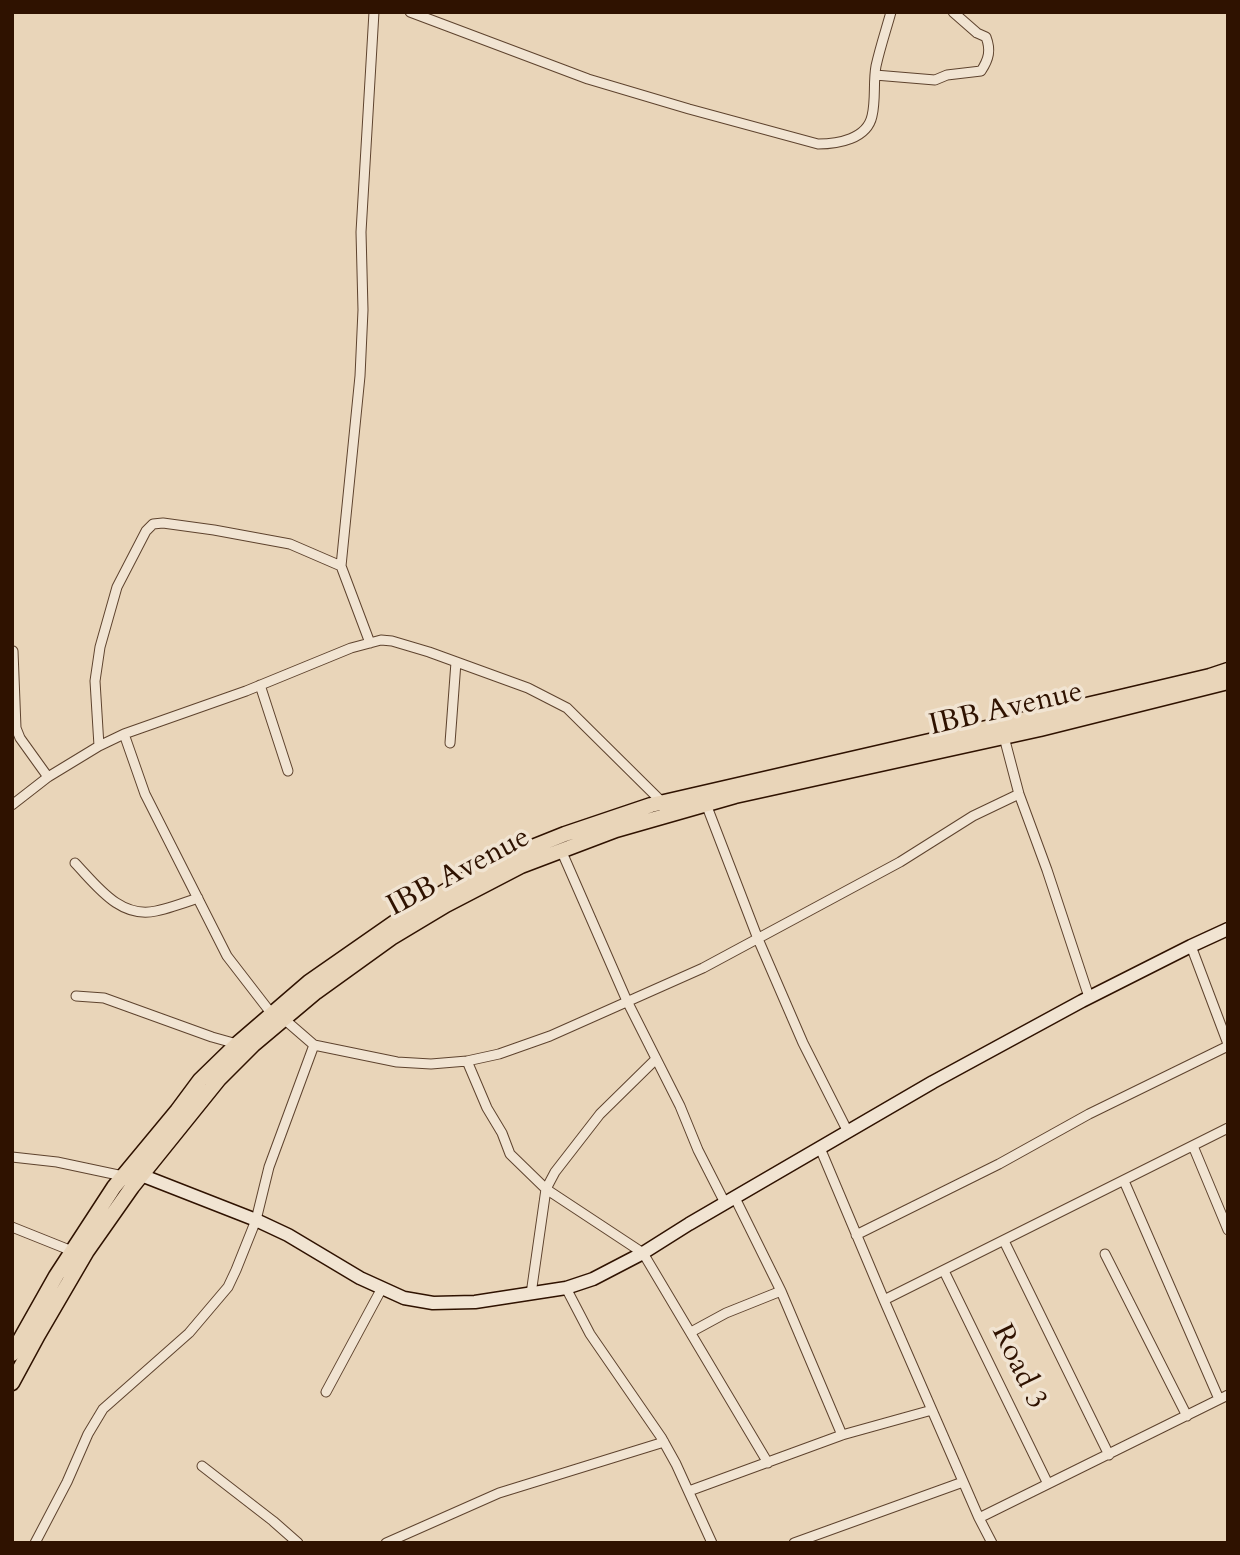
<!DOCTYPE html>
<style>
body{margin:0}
#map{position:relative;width:1240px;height:1555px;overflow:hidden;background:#e9d5b9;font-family:Cardo,serif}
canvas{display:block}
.frame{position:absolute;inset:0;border:14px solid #2f1200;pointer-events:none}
</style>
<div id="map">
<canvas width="1240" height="1555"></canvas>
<div class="frame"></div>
</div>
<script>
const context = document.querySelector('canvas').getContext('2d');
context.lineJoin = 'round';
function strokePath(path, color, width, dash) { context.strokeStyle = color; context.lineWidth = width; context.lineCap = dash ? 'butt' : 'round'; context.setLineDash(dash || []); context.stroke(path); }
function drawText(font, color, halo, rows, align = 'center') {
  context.font = font + ' Cardo,serif'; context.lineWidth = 7; context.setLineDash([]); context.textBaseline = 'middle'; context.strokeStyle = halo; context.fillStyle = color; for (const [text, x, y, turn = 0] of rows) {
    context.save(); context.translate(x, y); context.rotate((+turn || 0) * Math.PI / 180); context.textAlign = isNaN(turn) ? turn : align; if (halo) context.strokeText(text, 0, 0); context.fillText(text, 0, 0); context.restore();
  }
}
const street = new Path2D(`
 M410,12L588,79L689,109L818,144C838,144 867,139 872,116C876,100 873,82 876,66C880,48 886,30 891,12
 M875,75L935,80L947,75L981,71C989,59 991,50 986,37L977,33L953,12
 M370,643L341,566L360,376L363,310L361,232L374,12
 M13,651L16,728L20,738L48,777
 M260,685L288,771
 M124,734L145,794L227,956L271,1013
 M1004,737L1019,794L1047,870L1089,997
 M450,743L456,662
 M99,746L95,681L100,647L117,587L146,531L153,524L163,523L214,530L290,544L341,566
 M706,804L758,939L803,1043L848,1132
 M12,805L48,777L99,746L124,734L246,691L351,648L381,640L392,641L429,652L528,688L567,708L662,802
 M561,850L627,1001L680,1106L698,1150L725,1203
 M75,863C97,886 120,919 156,911C170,908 184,903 198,898
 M1191,946L1228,1044
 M76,996L104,998L212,1037L237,1044
 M284,1019L314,1045L397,1062L431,1064L467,1061L499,1054L550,1036L703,968L900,862L973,816L1019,794
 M467,1061L487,1108L502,1133L510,1154L546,1189L643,1253L768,1463
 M1193,1146L1228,1230
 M820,1148L884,1300L979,1518L992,1543
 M12,1157L57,1162L123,1176
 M1124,1181L1219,1399
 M735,1198L781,1291L842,1435
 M12,1227L72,1251
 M856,1235L999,1164L1089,1114L1228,1046
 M1004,1241L1109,1455
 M1105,1254L1187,1416
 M944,1271L1048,1484
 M566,1288L590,1334L661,1437L676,1464L712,1543
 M531,1294L546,1189L555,1172L600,1114L656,1059
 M884,1300L1228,1128
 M691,1332L726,1313L781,1291
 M326,1392L382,1288
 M202,1466L273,1521L298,1543
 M689,1491L842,1435L932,1410
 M979,1518L1228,1395
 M35,1543L67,1482L88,1434L103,1409L189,1333L228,1287L236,1270L256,1220L269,1167L314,1045
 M386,1543L499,1493L664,1442
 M794,1543L963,1482`);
const secondary = new Path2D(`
 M141,1175L256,1220L288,1235L360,1278L404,1298L433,1303L475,1302L566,1288L593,1279L643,1253L689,1224L933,1082L1082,1001L1191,946L1228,929`);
const primary = new Path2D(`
 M12,1354L56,1276L114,1187L177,1111L200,1080L237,1044L309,982L398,920L462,881L520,852L565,834L651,805L1108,700L1210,676L1228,670
 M12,1383L38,1335L87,1251L132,1187L219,1079L253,1045L316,992L391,938L446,905L521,866L616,830L735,796L1040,729L1228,682`);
strokePath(street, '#5e432e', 11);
strokePath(secondary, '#2f1200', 15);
strokePath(primary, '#2f1200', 17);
strokePath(street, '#f1e4d2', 9);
strokePath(secondary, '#f1e4d2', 12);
strokePath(primary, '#e9d5b9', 14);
drawText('30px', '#2f1200', '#f1e4d2', [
 ["IBB Avenue",1006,710,-13],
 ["IBB Avenue",459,873,-28],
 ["Road 3",1018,1367,64]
]);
</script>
